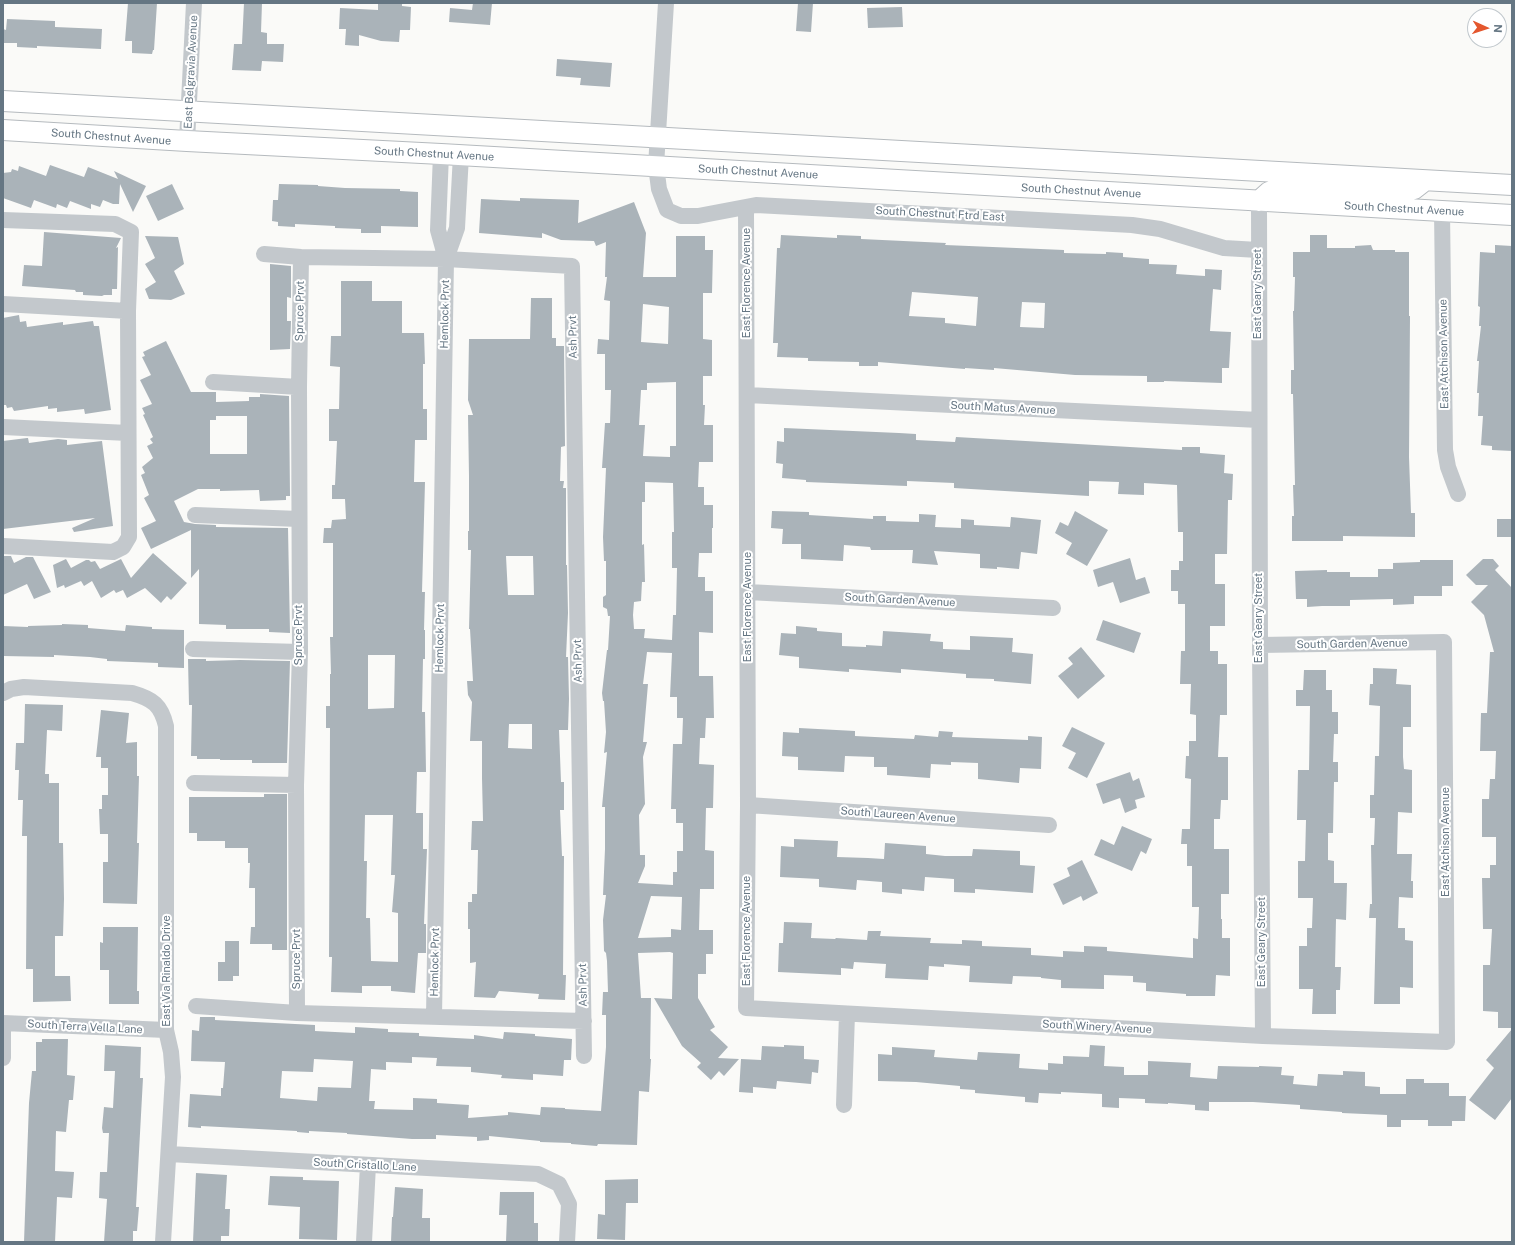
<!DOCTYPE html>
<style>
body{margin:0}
#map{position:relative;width:1515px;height:1245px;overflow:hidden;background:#fafaf8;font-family:"Public Sans",sans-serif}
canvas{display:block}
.frame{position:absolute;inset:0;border:4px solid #657683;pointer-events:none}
.north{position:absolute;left:1467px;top:8px;width:40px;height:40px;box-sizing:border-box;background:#fff;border:1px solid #c1c8cd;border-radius:50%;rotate:93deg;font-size:11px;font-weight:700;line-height:16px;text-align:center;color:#657683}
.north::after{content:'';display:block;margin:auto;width:14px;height:18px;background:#e4572e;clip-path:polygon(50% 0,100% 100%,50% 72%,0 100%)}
</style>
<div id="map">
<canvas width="1515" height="1245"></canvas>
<div class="frame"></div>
<div class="north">N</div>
</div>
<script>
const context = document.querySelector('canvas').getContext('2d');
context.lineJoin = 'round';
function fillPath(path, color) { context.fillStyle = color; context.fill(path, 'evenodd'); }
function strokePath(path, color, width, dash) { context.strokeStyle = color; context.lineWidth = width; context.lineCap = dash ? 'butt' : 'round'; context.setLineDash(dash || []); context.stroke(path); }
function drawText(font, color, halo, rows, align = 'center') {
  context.font = font + ' "Public Sans",sans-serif'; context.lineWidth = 4; context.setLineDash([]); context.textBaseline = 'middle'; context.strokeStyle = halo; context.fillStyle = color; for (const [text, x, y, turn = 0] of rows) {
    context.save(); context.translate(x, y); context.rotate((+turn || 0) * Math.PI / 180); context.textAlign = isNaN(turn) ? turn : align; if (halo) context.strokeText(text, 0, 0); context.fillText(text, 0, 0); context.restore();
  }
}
fillPath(new Path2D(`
 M128,3H157L154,50H153L152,54L132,53V41H125Z
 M244,3H262L261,32L267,33V44H284L283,62L262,61L261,71L232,70L234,44H242Z
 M378,3H402V6L411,7L410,30H400L399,42L381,41L359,35V46L345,45L346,29H339L340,8L378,10Z
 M473,3H492L490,25L449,22L450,8L472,10Z
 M798,3H813L811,32L796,31Z
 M902,7L903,27L868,28L867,8Z
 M7,19L55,21V27L102,29L101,49L37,46V48L17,47V43H3V29L6,30Z
 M557,59L612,63L610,87L580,85L581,78L556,76Z
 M50,165L84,177L88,167L118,179L114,171L146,186L133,212L120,184L119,204H113L103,200L100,207L91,204V209L70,201L67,208L57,204L56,208L34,200L31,208L3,198V173L11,172L12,169L18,171L19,166L46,176Z
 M172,184L184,209L158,221L146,196Z
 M279,184L318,185V186L345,188L400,189V191L418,192V227L381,226V233H361V229L335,228V226L295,224V227L278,226V222L272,221L273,200H278Z
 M520,198L579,200L578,223L634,202L646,233L643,277H676V236H705V250H713L712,293H703V339L712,340V376H703V405H705L704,425H713V462H699L698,487H704V505H713V528H712V553H699L698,577H705V591H713V633L699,632V676H713L714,718H706L705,738H700L699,764L714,765L713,808H706L705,850L714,851V889H700L699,930H713V954H706V974H698V998L715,1027L710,1030L728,1047L718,1058L739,1059L724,1076L719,1071L711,1080L697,1067L701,1063L682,1046L654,998L672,999L673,953L670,952L638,953L641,998H651L650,1059H651L649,1092L639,1091L637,1145L598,1144L597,1146L571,1144V1143L540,1142V1141L489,1136V1140L477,1141V1137L436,1135V1139H412L347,1134V1133L309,1131V1133L297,1132V1131L201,1126V1128L188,1127L190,1094L221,1096V1088H223L225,1062L191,1061L192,1030L199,1031L200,1017H215V1020L315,1025V1031L355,1033V1027L388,1029V1032L419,1033V1036L474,1039V1035L503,1039L504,1032L535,1034V1036L572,1039L571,1060H564L563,1076L533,1074V1080L501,1078L502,1075L471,1072V1067L436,1066L437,1058L412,1057V1063L386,1062V1070L371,1069L369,1101H375L374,1109L413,1110V1098L437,1099V1103L469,1105L468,1118L508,1115V1112L540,1115L541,1107L565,1108V1109L601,1111L606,1047V1015H602L603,992H608L607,961L606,953L604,951L603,920L606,895H603L605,849V807H602L607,752L604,753L606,732L604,701H603L602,693L607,650H608L610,616H608L607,609L603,607V597L606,595V561H604L603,537L606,468H602L605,423H610L611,390H605V354H597L598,339L609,340L610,301L604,300L607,277H605L606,242L596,246L594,241L561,240L542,233V238L479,233L481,199L520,201ZM643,304L669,307L668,344L641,342ZM676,382V446H670V457L643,456L645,425H639L641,390H647V383ZM645,482L673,483L674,532H672V568H677L676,615H673L672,640L644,638L645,629H634L633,615L634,602L641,601L642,582H645L644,544L642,545V502H645ZM647,652L672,653L670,697H677V718H683L682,744H673L671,809H676V823H683V851H677V872H673V885L638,883L645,866V855H640L639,815L645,804L643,757L647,742H643L648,684H643ZM651,896L682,897L681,930L671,929V937L638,938ZM314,1059L353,1061L351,1088L318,1087L317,1101L280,1098L282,1071L313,1072Z
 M44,232L121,238L116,248L118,247L117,289H112V295H104L102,296L83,295V292H76L75,290L22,286L24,265L42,266Z
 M781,235L837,238V235L861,236V239L946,243L945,245L1064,250V253L1106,254V252L1123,253V257L1149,259V264L1177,265L1176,274L1205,276V269L1222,270L1221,290L1213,289L1210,331L1231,332L1229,368H1222V383L1164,381V382H1147V376L1075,375L994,368V370L965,368V369L878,362V366H859V362L808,361V358L777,357L778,343H773L777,248H780ZM912,292L978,297L976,326L945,323V318L909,316ZM1022,302L1045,303L1044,328L1020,327Z
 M1310,235H1327V248H1355V246L1371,245L1373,250H1395V252H1409V316H1410L1409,457L1411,513H1415V537L1343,536V541H1292V516H1294L1293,485H1295L1293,394H1291V370H1294L1293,311H1294L1295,277H1293V252H1310Z
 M145,236L178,237L184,264L174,271L185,294L171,300L149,299L145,289L156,282L145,264L155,258Z
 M1495,245L1512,246V451L1492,450V446L1481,445L1483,416H1478L1479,393H1477L1479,361H1477L1481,326H1479L1480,307L1478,306L1480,252L1495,253Z
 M270,264L291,266V298L287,297V321H291L290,349L270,350Z
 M341,281H372V301H402V333H424L425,364H423V409H427V440H415L414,482H425L422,592H425L424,630H425V659H423L422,712H425L426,772H417L416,813H423V849H427L424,924H426V953H418L415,993L391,991V986H362V993L331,992L332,957H329L330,728H326V706H330V674H331L330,637H333V543H323L324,528H331L332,520L346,519L345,499H332V485H335L337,441H329V409H339L340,367L330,366L331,336H341ZM368,655H395L394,708L368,709ZM365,815H393L391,875H395L392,912L398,913V962L371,961L370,918H366L367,861H364Z
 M531,298H552V338H556V346H564L565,446L561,447L560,481H564L563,488H566V565H567L568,613L566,657H568L569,699L568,730H559L561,782H564V810H560L562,856H564L563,975H566L565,1000L538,999L539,994L499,991L495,998L474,997L476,962L470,963V929H468V902H472V894H477L478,850H471L472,821H483L482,778V741H470L472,702L468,695L467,681H473L470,629H469L471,550H468V531H469V476L468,415H473L468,400L469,339H530ZM506,556H533L534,595H508ZM509,724H532V749L508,748Z
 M19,315L20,322L26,321L27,327L63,322V325L93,321L94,326H99L111,410L85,414L84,409L57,412V408L48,409V406L14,411L12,407L7,408L6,405H3V318Z
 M166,341L191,392H216V402L249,401V397H260V394L289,396L290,496H286V500L260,501L259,490L220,491V489H198L174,501L184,522L195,524L216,525V527L288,528L290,633L269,632V629H226V625L199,624V569L191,578V530L151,549L141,528L156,521L144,498L149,495L141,475L145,473L142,467L153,458L147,446L153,443L150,439L153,437L143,415L145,414L142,408L152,404L140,380L151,375L142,357L145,356L143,352ZM216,416H247V454H210V420H216Z
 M784,428L899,433L916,434V440L955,442L956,437L1182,450V447H1200V453L1225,455L1224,473L1233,474L1232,500H1228L1227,554H1215V584H1225V626H1210V651H1218V664H1227V715H1220L1218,757H1228V800H1221L1220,819H1214V849H1229V894H1221V919H1222V938H1230V976L1216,975L1215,996H1186V994L1146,991V983L1133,982V976L1104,975V989L1061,988V980L1041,978V977L1013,976L1012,984L969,982L970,966L944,964V967L929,966L928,980L885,978L886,964L854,962L853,969L841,968V975L778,972L779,943H783L784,922L812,923L811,938L835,939L836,938L867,940L868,931H881L880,936L931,938L930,943L962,944V940L982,941V946L1031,948V955L1063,957V951L1084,952V946L1107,947V951L1193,958V938L1198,939L1199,907H1192V866H1187V844H1181L1182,829H1190L1191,779L1185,778L1186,756H1189V741H1196V715L1190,714L1191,684H1180L1181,651H1185V604H1178V591H1171V570H1179V561H1183V532H1178L1177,485L1144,483V495L1118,494L1119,482L1089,481V496L954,488V483L907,481V486L806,482V480L782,478L783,464L776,463L777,441L784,442Z
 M27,438H28L29,443L58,439L67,440V445L102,441L113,526L74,532L72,528L95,518L3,529V441Z
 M772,511L809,512V515L873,519V516H886V521L919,522V514L936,515L935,527L961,528V519L974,520V525L1010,527L1011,517L1041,520L1037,554L1021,552L1019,569L997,567V569L980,568V554L934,551L938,565L912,563L913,550H871L870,547L844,545L843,561L801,559V544H782L783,529L771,528Z
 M1075,511L1108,530L1087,566L1066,554L1072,543L1055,533L1060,522L1068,526Z
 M1497,519H1512V537H1497Z
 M153,553L187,583L171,600L167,596L161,603L145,588L127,598L123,590L116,593L114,590L101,598L92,581L84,586L81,581L65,588L64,585L57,588L53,565L66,559L71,568L86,560H89L91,562L95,561L100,569L121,559L131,578Z
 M3,556H11L14,563L26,557H33L51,592L34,599L27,584L3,595Z
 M1130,558L1136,580L1145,577L1150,593L1120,603L1113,582L1098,587L1093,570Z
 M1483,559H1493L1499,566L1495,570L1512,588V1028H1498V1012L1483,1011V965H1490L1492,929H1483L1482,878H1490V865H1496V837H1482V799H1489L1490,779H1495L1496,751H1480L1481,713H1487L1490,652H1494L1484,615L1471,602L1488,585H1476L1466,575Z
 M1420,560H1453V586H1442V596H1414V604L1393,605V599L1350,600V606H1322L1307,607V599H1296L1295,571L1327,570V572H1350V577H1378V569H1393V563L1420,562Z
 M1103,620L1141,633L1134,653L1096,640Z
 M62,624L88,625V628L125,631L126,625L152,627V629L184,630V668L158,667V663L107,661V659L90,657L54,655V657L3,656V626L28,627V626L62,625Z
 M796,626L817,628V631L842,633V646L866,647V645L882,646L883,631L931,634L930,641L943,642V649L970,650V636L1013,638L1012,652L1033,654L1031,684L994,681V679L966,678V674L901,669V673L849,669V672L799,668V657L779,655L781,633L796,634Z
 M1081,647L1105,676L1078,699L1058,676L1073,664L1068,658Z
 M188,659H206V661L240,660L290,661L287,763H252V760H220V759H197V756H191L192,705H189Z
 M1373,668L1397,669L1396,684L1411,685V727H1403V757L1404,769L1412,770V813L1398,812L1397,854H1412L1411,881H1413V898L1399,897L1398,928H1405V940L1413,941V988L1400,987V1004H1374L1376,918H1369L1370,904H1372L1371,845H1374L1375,818H1370V795H1374L1375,756H1379L1380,706L1369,705L1370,684H1373Z
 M1304,670H1326V690H1332V712H1338V734H1334L1333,762H1338V782H1334L1333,833H1328V860L1334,861V883H1347L1346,920L1336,919L1335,967H1341L1340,990H1336V1014H1312L1313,989H1299V946H1307V928H1312L1313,898H1298V861H1305L1306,820H1297L1298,770H1309L1310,706H1296V690H1303Z
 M25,704L63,705L62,731L47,730L45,774H49V783H59V843H63L64,899L63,936H55V976H70L71,1001L33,1002V969H26L27,836H22L23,800H18L19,770H15L16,743H24Z
 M101,710L129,713L126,743L137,742V776H139L137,843H139L137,904L103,903V862H108V834H100L99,809H102V795H108V768H101V757H96Z
 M1072,727L1105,743L1087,778L1068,768L1076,753L1062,746Z
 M799,728L855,731V736L914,739L915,735L938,737L939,731L953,732L952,737L1028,740V736L1042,737L1041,769L1020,768L1019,783L978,779V763L951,762V765L931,764L930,778L887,775V767H874V757L845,756L844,772L798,770V757L782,756L783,732L799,733Z
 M1130,772L1133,781L1139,778L1145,797L1135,800L1137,808L1125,813L1120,798L1103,804L1096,784Z
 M264,794H287V950H272V944H250L251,927H255V888H249L250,863H248V848H225V841H197V833H189V797H264Z
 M1122,826L1152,839L1146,854L1141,851L1132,871L1094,855L1101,839L1114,845Z
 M794,839L838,841L837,857L868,858L884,859L885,843L926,846V854L945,856H972L973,849L1020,851V865L1035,866L1033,893L975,889V893L954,892V879L925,877L924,891L902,889V894L882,892V882L857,880L856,890L819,887V879L780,877L781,846L794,847Z
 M1082,860L1098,893L1083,901L1081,896L1063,905L1053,884L1070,876L1067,868Z
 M103,927H138L137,991H139V1004H109V970H100V942L103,943Z
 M225,941H239V976H233V981H218V962H225Z
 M1512,1029V1098L1495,1120L1469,1100L1494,1068L1486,1060Z
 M42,1039H68L67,1075L75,1076L73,1100H69L66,1132L56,1131L55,1171L74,1172L72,1198L57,1197L55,1242H24L29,1103L32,1071H36V1042H42Z
 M105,1045L141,1047L140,1078H143L136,1207H139L137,1231H133V1242H104L107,1199L99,1198L100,1172H107L109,1133H103L102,1128L104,1107L113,1108L115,1071H104Z
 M784,1045L804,1046V1059L819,1060L818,1073L812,1072L811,1084L777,1081L776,1089L753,1087V1093L739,1092L741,1059L761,1060L762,1046L784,1047Z
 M1090,1045L1105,1046L1104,1066L1124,1067V1075H1148V1061L1191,1063L1190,1077L1217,1079L1218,1066L1259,1067V1066L1282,1067L1281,1075L1294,1076L1293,1084L1317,1086L1318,1074L1343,1075V1071L1365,1072V1086L1380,1087V1094H1406V1079H1424V1083H1449V1096H1466L1465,1121H1452V1126H1428V1120H1401V1127H1387V1115L1342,1113V1112L1300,1109V1105L1253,1102H1209V1111L1195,1110V1105L1168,1103V1104L1145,1103V1099L1119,1098V1108L1102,1107V1094L1061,1092V1094L1039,1093L1038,1103L1025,1102V1097L975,1093V1090L960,1089V1086L916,1082L878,1081V1054L892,1055V1047L935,1050L934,1057L977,1060L978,1052L1020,1054L1019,1068L1048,1070V1063L1063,1064V1056L1089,1057Z
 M196,1173L227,1175L225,1209H230L229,1236H221V1242H193Z
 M270,1176L303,1177V1180L339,1181L337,1240L299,1239L300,1207L268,1205Z
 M638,1179V1203H626L625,1240L597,1239L598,1214L605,1215V1180Z
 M395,1187L423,1189L422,1218H430V1242H391L392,1217H393Z
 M500,1192H534V1223H538V1242H506L507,1215H499Z`), '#aab3b9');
const major = new Path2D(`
 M3,101L1512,185
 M3,130L187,141L441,154L1512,215
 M1259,201L1269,192L1283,187L1398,194L1414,189L1423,182`);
strokePath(major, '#b5babe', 22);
strokePath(new Path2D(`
 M666,3L656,166L659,189L667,210L681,216H698L756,205L1132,225L1160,229L1224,248L1258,250
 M187,141L194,3
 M1259,201L1260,645L1263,1036
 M746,207L748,805L746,1008L1263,1036L1447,1042L1444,642L1260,645
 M1442,211L1445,450L1448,467L1458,494
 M3,220L115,224L131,232L128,311
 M264,254L301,257L446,259L572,266L584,1056
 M446,259L457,228L461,155
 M3,304L128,311L129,537L123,547L113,552L3,546
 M213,382L299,387
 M747,395L1259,420
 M3,427L128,433
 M195,515L299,519
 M748,592L1053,608
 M193,649L300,652
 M3,693L11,689L24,687L132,693C153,699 161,705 166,726V1030L171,1052L173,1077L163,1242
 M194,783L296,785
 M748,805L1049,825
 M196,1006L297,1013L584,1021
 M297,1013L296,785L300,652L299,387L301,257
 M434,1017L446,259L438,230L441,154
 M3,1023L166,1030
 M3,1031V1058
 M844,1105L847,1014
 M169,1154L538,1174L559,1184L569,1204L567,1242
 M364,1242L368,1165`), '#c3c8cc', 16);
strokePath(major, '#fff', 20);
drawText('11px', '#657683', '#fff', [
 ["East Belgravia Avenue",191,72,-87],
 ["South Chestnut Avenue",111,137,4],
 ["South Chestnut Avenue",434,154,3],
 ["South Chestnut Avenue",758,172,3],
 ["South Chestnut Avenue",1081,191,3],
 ["South Chestnut Avenue",1404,209,3],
 ["South Chestnut Ftrd East",940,214,3],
 ["East Florence Avenue",747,283,-90],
 ["East Geary Street",1258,294,-90],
 ["Spruce Prvt",300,311,-89],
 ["Hemlock Prvt",445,314,-89],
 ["Ash Prvt",573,337,-91],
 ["East Atchison Avenue",1444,354,-91],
 ["South Matus Avenue",1003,408,3],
 ["South Garden Avenue",900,600,3],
 ["East Florence Avenue",748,607,-90],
 ["East Geary Street",1259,618,-90],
 ["Spruce Prvt",299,635,-90],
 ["Hemlock Prvt",440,638,-89],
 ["South Garden Avenue",1352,644,-1],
 ["Ash Prvt",578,661,-91],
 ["South Laureen Avenue",898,815,4],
 ["East Atchison Avenue",1446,842,-90],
 ["East Florence Avenue",747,931,-90],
 ["East Geary Street",1262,942,-90],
 ["Spruce Prvt",297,959,-90],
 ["Hemlock Prvt",435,962,-89],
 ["East Via Rinaldo Drive",167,971,-90],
 ["Ash Prvt",583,985,-91],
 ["South Terra Vella Lane",85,1027,3],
 ["South Winery Avenue",1097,1027,3],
 ["South Cristallo Lane",365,1165,3]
]);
</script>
